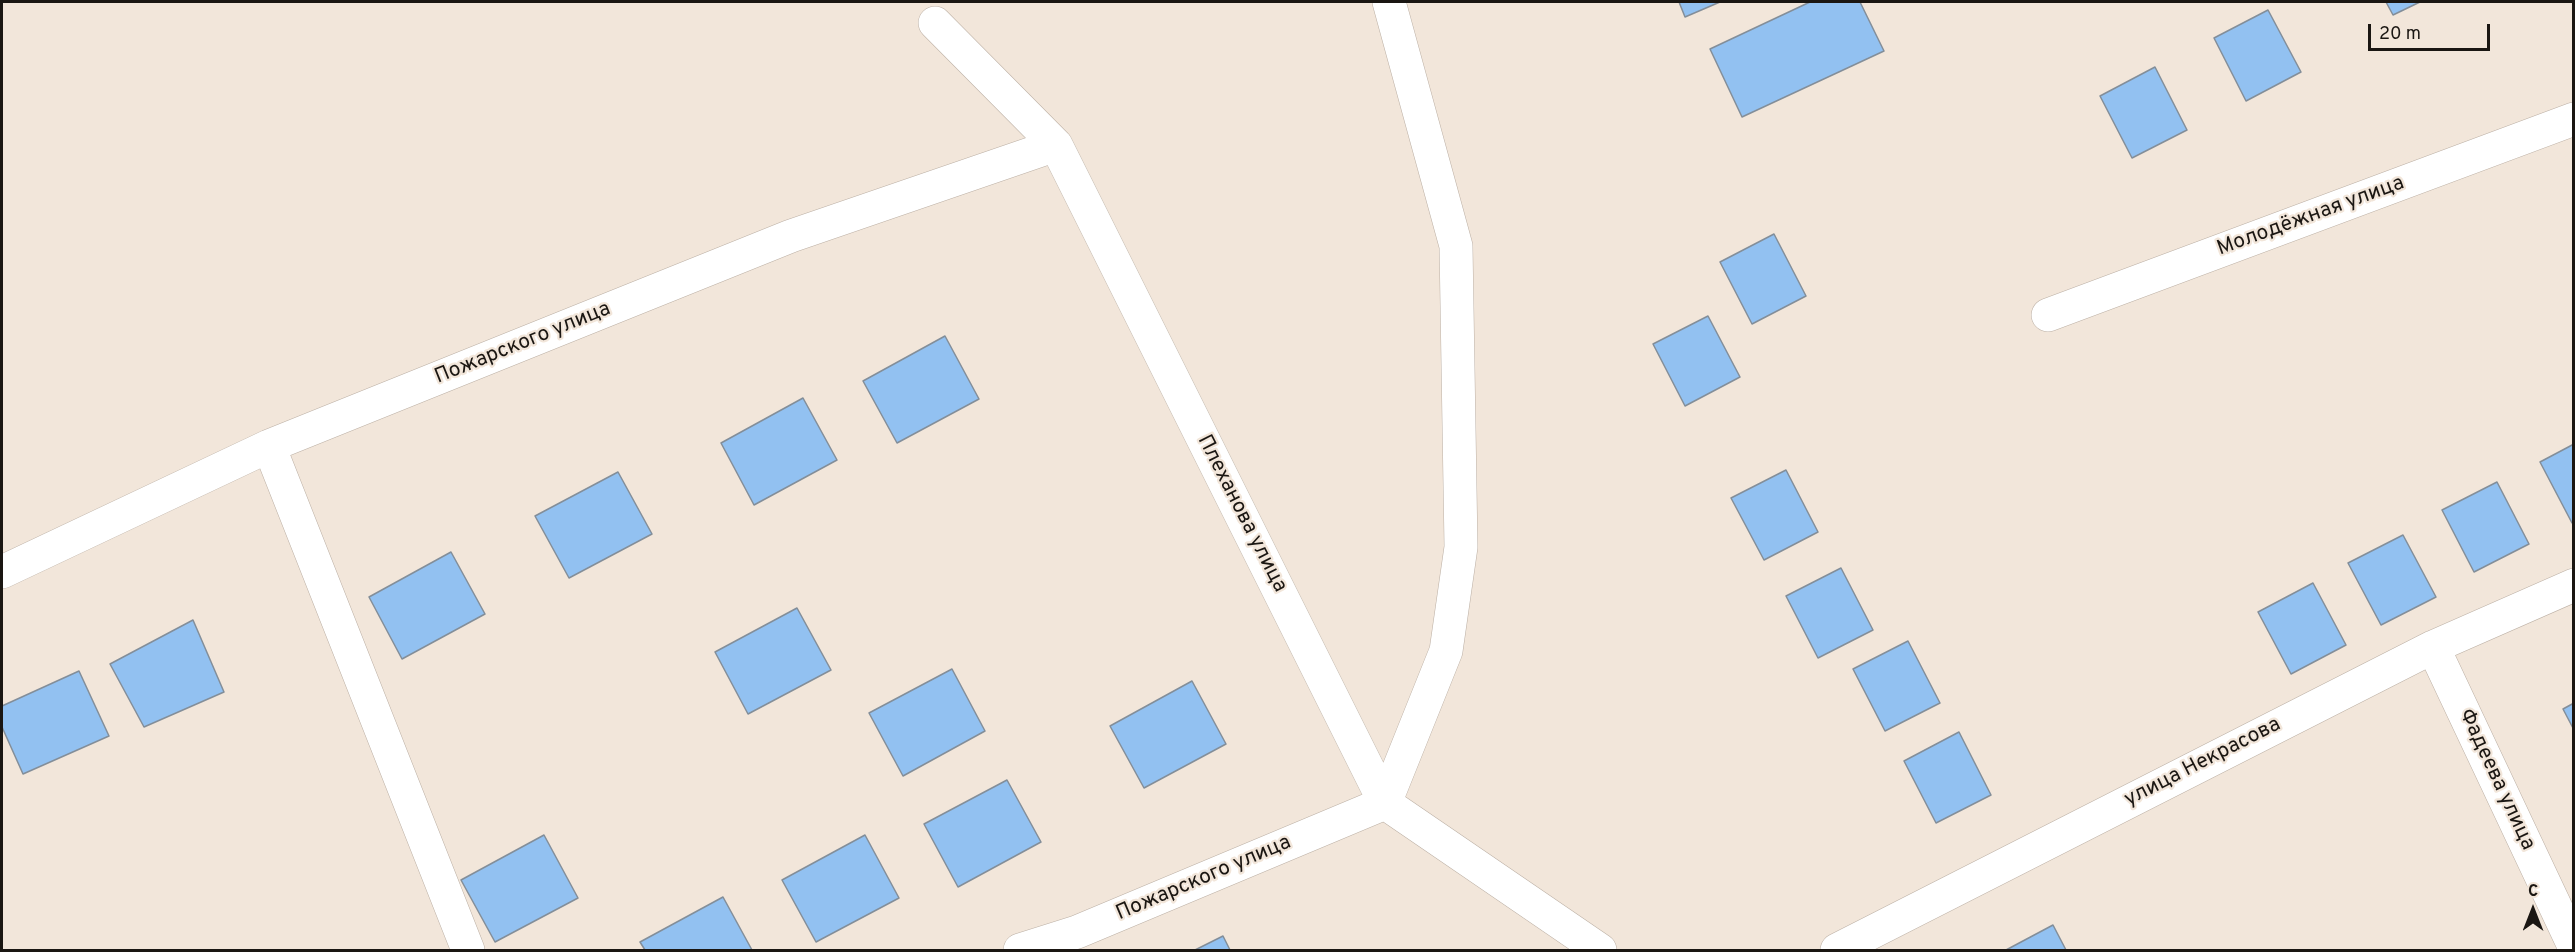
<!DOCTYPE html>
<meta charset="utf-8">
<style>
body{margin:0}
#map{position:relative;width:2575px;height:952px;overflow:hidden;background:#f2e6da;font-family:Overpass,sans-serif}
canvas{display:block}
.frame{position:absolute;inset:0;border:3px solid #1a1612;pointer-events:none}
.north{position:absolute;left:2503px;top:880px;width:60px;height:60px;-webkit-text-stroke:4px #f2e6da;paint-order:stroke;rotate:0deg;font-size:16px;font-weight:700;line-height:24px;text-align:center;color:#1a1612}
.north::after{content:'';display:block;margin:auto;width:21px;height:27px;background:#1a1612;clip-path:polygon(50% 0,100% 100%,50% 72%,0 100%)}
.scale{position:absolute;left:2368px;top:24px;width:122px;height:27px;box-sizing:border-box;border:3px solid #1a1612;border-top:0;padding-left:8px;font-size:18px;line-height:21px;white-space:nowrap;color:#1a1612;-webkit-text-stroke:4px #f2e6da;paint-order:stroke}
</style>
<div id="map">
<canvas width="2575" height="952"></canvas>
<div class="frame"></div>
<div class="north">С</div>
<div class="scale">20 m</div>
</div>
<script>
const context = document.querySelector('canvas').getContext('2d');
context.lineJoin = 'round';
function fillPath(path, color) { context.fillStyle = color; context.fill(path, 'evenodd'); }
function strokePath(path, color, width, dash) { context.strokeStyle = color; context.lineWidth = width; context.lineCap = dash ? 'butt' : 'round'; context.setLineDash(dash || []); context.stroke(path); }
function drawText(font, color, halo, rows, align = 'center') {
  context.font = font + ' Overpass,sans-serif'; context.lineWidth = 4.5; context.setLineDash([]); context.textBaseline = 'middle'; context.strokeStyle = halo; context.fillStyle = color; for (const [text, x, y, turn = 0] of rows) {
    context.save(); context.translate(x, y); context.rotate((+turn || 0) * Math.PI / 180); context.textAlign = isNaN(turn) ? turn : align; if (halo) context.strokeText(text, 0, 0); context.fillText(text, 0, 0); context.restore();
  }
}
const building = new Path2D(`
 M1679,2H1720L1685,17Z
 M1810,2H1860L1884,51L1742,117L1710,49Z
 M2386,2H2420L2393,15Z
 M2268,10L2301,72L2246,101L2214,38Z
 M2155,67L2187,130L2132,158L2100,96Z
 M1774,234L1806,296L1752,324L1720,262Z
 M1708,316L1740,377L1685,406L1653,344Z
 M945,336L979,399L897,443L863,381Z
 M803,398L837,460L754,505L721,443Z
 M2574,444V522L2572,523L2540,462Z
 M1786,470L1818,532L1764,560L1731,498Z
 M618,472L652,534L569,578L535,516Z
 M2497,482L2529,544L2474,572L2442,510Z
 M2403,535L2436,597L2381,625L2348,563Z
 M451,552L485,614L402,659L369,597Z
 M1841,568L1873,630L1818,658L1786,596Z
 M2313,583L2346,645L2291,674L2258,612Z
 M797,608L831,670L748,714L715,652Z
 M193,620L224,692L144,727L110,664Z
 M1908,641L1940,703L1885,731L1853,669Z
 M952,669L985,731L903,776L869,713Z
 M79,671L109,736L23,774L2,727V706Z
 M1192,681L1226,744L1144,788L1110,726Z
 M2574,703V730L2563,709Z
 M1959,732L1991,795L1936,823L1904,761Z
 M1007,780L1041,842L958,887L924,824Z
 M544,835L578,898L495,942L461,880Z
 M865,835L899,898L816,942L782,880Z
 M723,897L752,950H645L640,942Z
 M2053,925L2066,950H2006Z
 M1223,936L1230,950H1195Z`);
fillPath(building, '#92c1f1');
strokePath(building, '#838e99', 1.5);
const minor = new Path2D(`
 M935,23L1056,145L1385,803L1600,950
 M2048,315L2574,119
 M269,446L468,950
 M2,572L269,446L791,236L1056,145
 M2433,647L2574,946
 M1020,950L1077,932L1385,803L1446,651L1461,547L1456,246L1389,2
 M1837,950L2433,647L2574,585`);
strokePath(minor, '#bcb0a5', 34);
strokePath(minor, '#fff', 33);
drawText('21px', '#1a1612', '#f2e6da', [
 ["Молодёжная улица",2311,217,-20],
 ["Пожарского улица",523,344,-22],
 ["Плеханова улица",1241,514,63],
 ["улица Некрасова",2203,763,-27],
 ["Фадеева улица",2496,780,65],
 ["Пожарского улица",1204,879,-23]
]);
</script>
